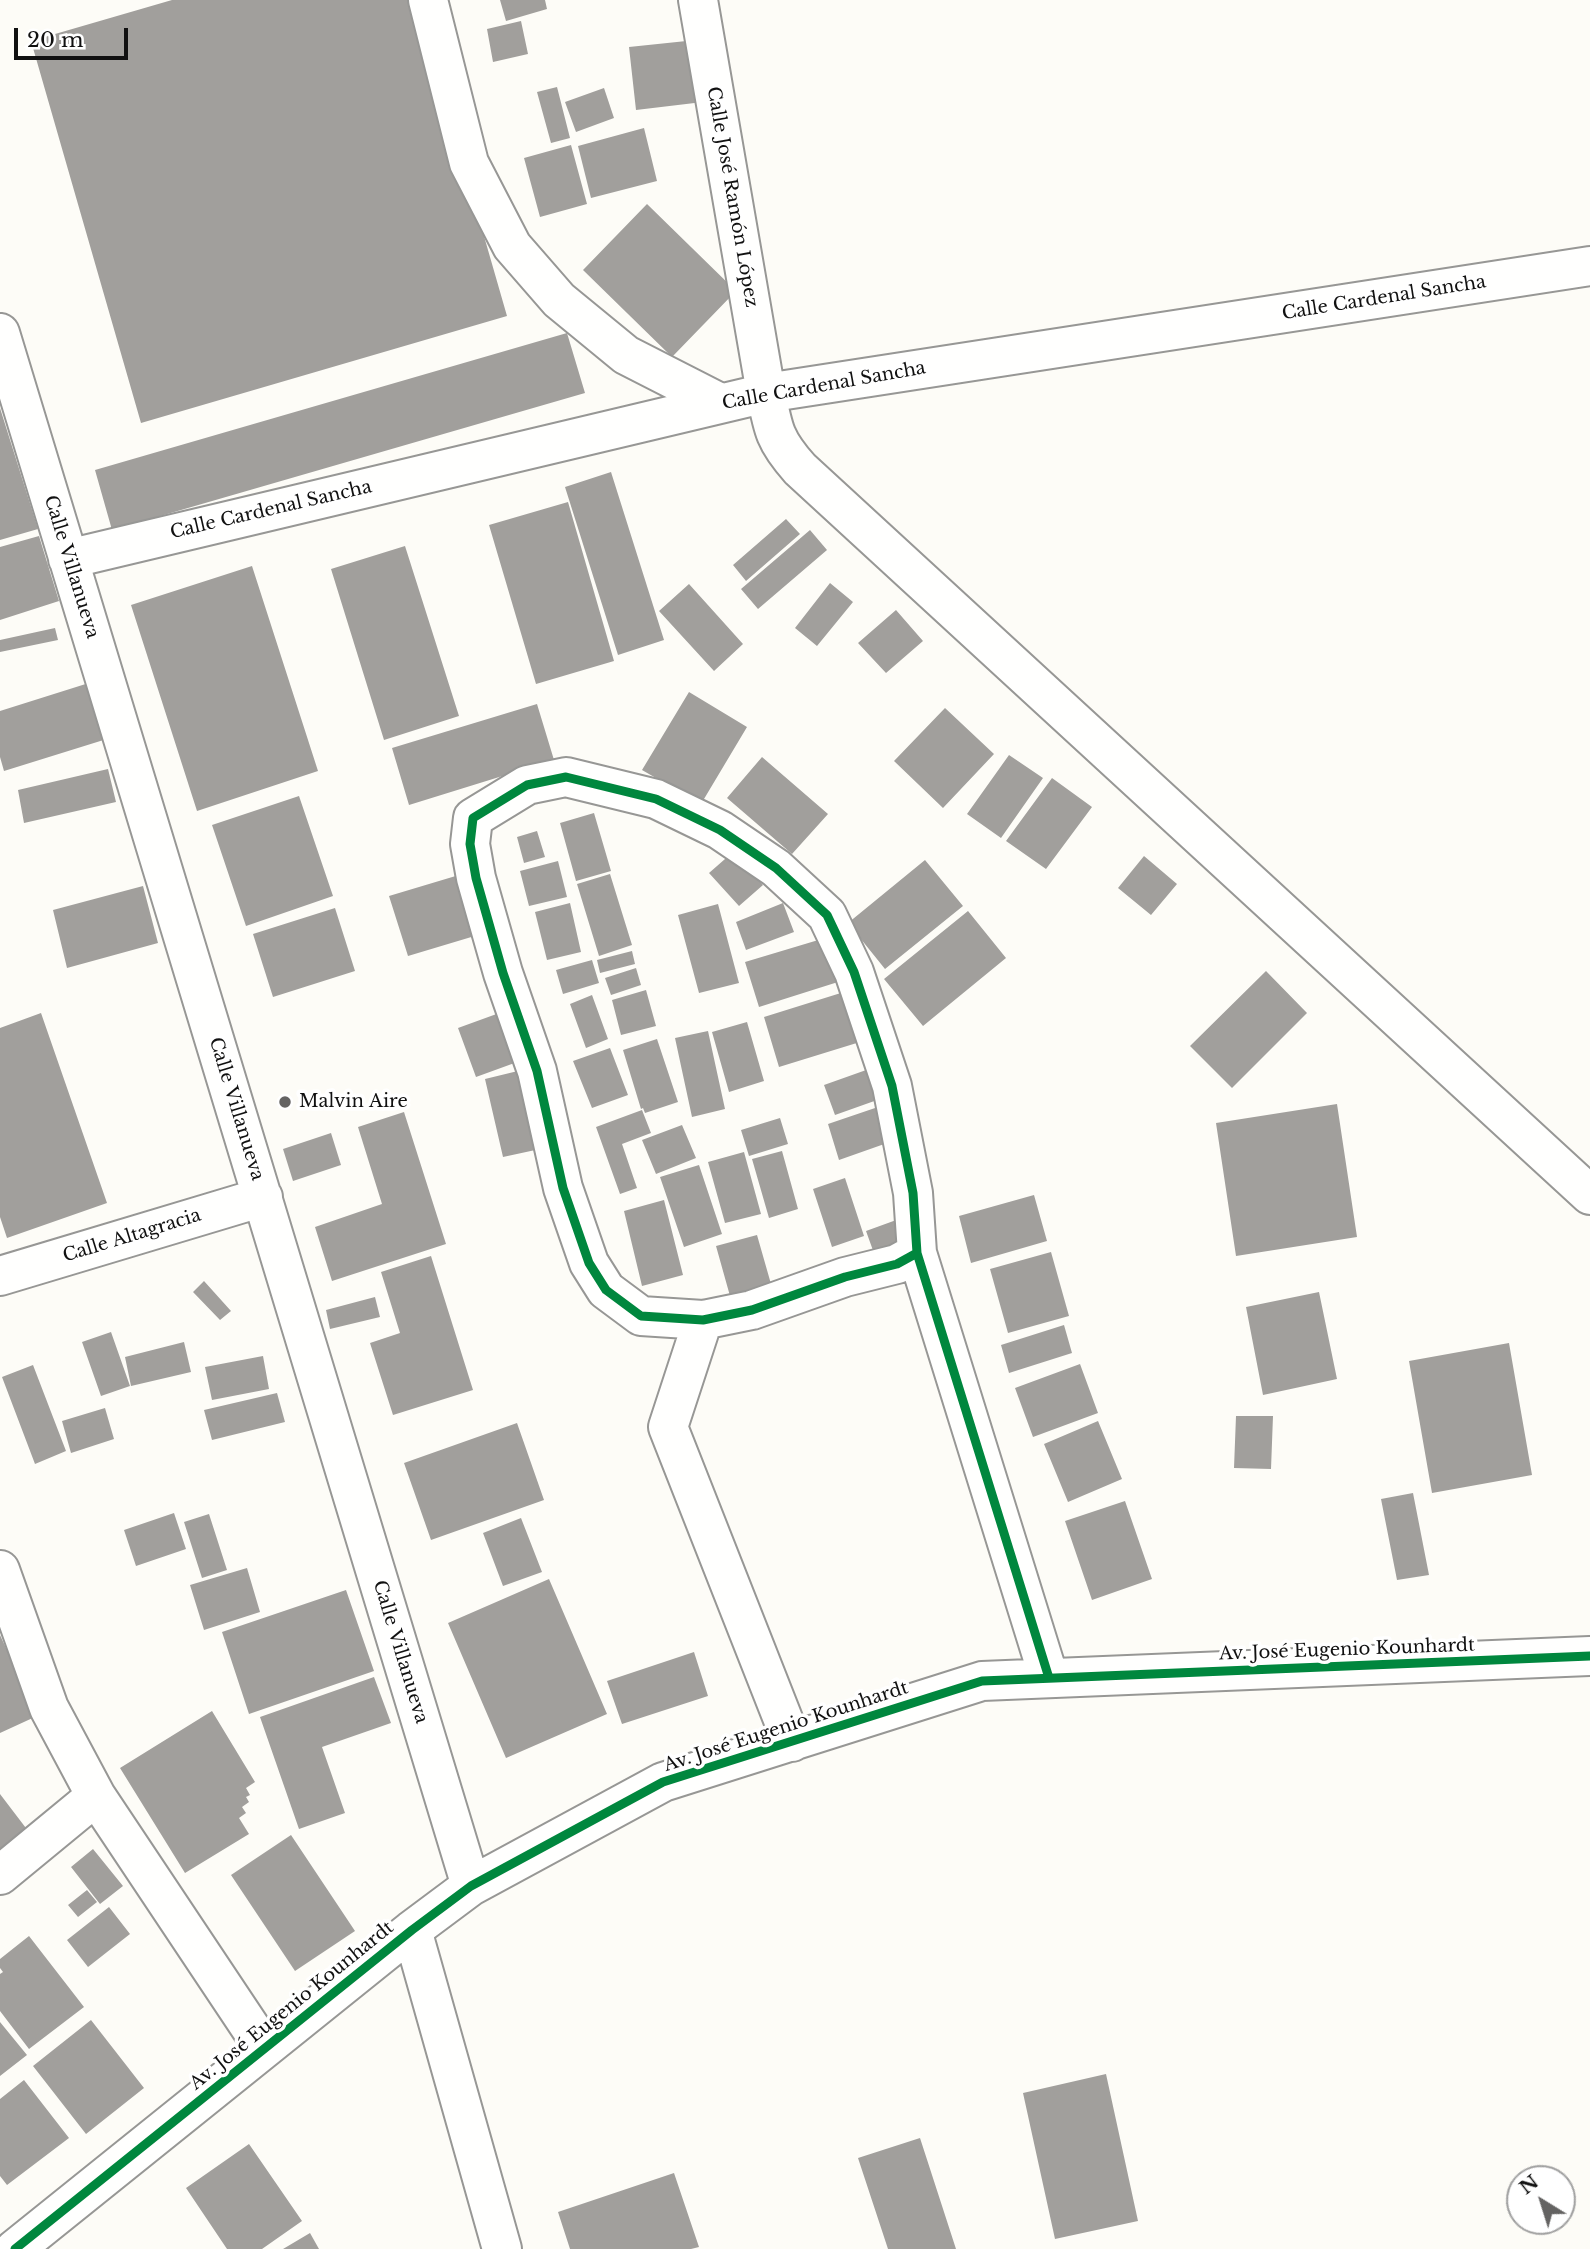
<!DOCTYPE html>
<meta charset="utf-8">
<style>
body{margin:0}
#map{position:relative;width:1590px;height:2249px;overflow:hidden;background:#fdfcf7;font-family:"Libre Baskerville",serif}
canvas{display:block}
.north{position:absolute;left:1506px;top:2165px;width:70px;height:70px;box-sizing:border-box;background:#fff;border:2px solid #a0a0a0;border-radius:50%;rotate:322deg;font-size:19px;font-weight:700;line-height:28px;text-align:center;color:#111}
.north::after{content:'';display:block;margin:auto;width:24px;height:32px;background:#646362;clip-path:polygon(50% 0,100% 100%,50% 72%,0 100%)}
.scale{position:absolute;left:14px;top:28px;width:114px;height:32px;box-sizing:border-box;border:4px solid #111;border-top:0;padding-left:9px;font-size:21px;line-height:24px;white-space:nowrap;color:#111;-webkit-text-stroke:5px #fff;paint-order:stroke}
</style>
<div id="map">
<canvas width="1590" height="2249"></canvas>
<div class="north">N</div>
<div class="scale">20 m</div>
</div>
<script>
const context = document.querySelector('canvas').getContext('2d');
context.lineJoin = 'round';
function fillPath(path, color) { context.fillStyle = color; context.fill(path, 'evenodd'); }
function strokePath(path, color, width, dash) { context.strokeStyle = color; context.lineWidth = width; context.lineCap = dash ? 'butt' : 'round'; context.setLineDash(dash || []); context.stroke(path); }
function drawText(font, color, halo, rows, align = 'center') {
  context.font = font + ' "Libre Baskerville",serif'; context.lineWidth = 7; context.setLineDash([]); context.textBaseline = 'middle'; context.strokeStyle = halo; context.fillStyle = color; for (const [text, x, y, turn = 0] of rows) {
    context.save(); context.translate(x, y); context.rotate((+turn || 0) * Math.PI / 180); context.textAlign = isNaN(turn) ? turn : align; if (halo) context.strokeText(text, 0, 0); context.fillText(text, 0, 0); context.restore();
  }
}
fillPath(new Path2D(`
 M172,0H416L507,316L141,423L31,41Z
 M500,0H545L547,9L506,21Z
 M521,21L528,54L493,62L487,29Z
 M696,40L703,102L636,110L629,47Z
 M557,87L570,138L551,143L537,92Z
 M604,88L614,118L576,132L565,102Z
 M644,128L657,181L591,198L578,146Z
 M571,145L587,204L540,217L524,158Z
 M647,204L736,291L672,357L583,270Z
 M567,333L585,393L112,530L95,470Z
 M0,408L38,529L0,540Z
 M611,472L664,640L618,655L565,487Z
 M568,502L614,661L536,684L489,525Z
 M786,519L800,534L746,581L733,565Z
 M810,530L827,550L758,609L741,589Z
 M39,536L59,601L0,620V547Z
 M405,546L459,716L384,740L331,569Z
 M252,566L318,771L197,811L131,605Z
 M830,583L853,602L817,646L795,628Z
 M689,584L743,644L714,671L659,611Z
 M896,610L923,641L886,673L858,643Z
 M55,628L58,640L0,652V640Z
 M92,682L110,738L4,771L0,757V711Z
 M689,692L747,727L701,804L642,770Z
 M537,704L554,760L409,805L392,748Z
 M945,708L994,754L943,808L894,761Z
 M1009,755L1043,778L1001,838L967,814Z
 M762,757L828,814L792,854L727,798Z
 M108,769L116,802L24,823L18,790Z
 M1052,778L1092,807L1046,869L1006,841Z
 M299,796L333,896L246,926L212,825Z
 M594,813L611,871L576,881L560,823Z
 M537,831L545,857L524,863L517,837Z
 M733,852L763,885L739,906L709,873Z
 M1144,856L1177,884L1151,915L1118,888Z
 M925,860L963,906L885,969L848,923Z
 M558,861L567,897L529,906L520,871Z
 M610,874L632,945L599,956L577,884Z
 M459,875L478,935L408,956L389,896Z
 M143,886L158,943L67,968L53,910Z
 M570,903L581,952L547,960L535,912Z
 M783,903L794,932L746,950L736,922Z
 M718,904L739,983L699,993L678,915Z
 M335,908L355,971L273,997L253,934Z
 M968,911L1006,958L923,1026L884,979Z
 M825,938L838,982L759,1007L745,962Z
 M632,951L635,964L600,973L597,960Z
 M592,960L599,983L563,994L556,970Z
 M636,968L641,985L611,995L605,978Z
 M1266,971L1307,1013L1232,1088L1190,1046Z
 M646,990L656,1026L621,1035L612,1000Z
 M844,992L860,1042L779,1067L764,1017Z
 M592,995L608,1039L586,1048L570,1004Z
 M502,1012L520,1061L476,1077L458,1028Z
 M41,1013L107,1203L7,1238L0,1217V1028Z
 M747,1022L764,1081L729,1092L712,1032Z
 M708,1031L725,1109L692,1117L675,1038Z
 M657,1039L678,1102L645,1113L643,1108L641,1109L623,1050Z
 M610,1048L628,1095L592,1108L573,1061Z
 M869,1069L880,1099L835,1115L824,1085Z
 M522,1070L540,1149L503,1157L485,1079Z
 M1337,1104L1357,1237L1236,1256L1216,1123Z
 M878,1107L890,1142L839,1160L828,1124Z
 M642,1110L651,1133L622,1144L637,1188L620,1194L596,1127Z
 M404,1112L446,1244L332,1281L315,1227L382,1204L358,1127Z
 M780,1118L788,1144L749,1156L741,1130Z
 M682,1125L696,1158L656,1174L642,1140Z
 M331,1133L341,1165L293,1181L283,1149Z
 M782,1151L798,1209L769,1218L752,1159Z
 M744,1152L761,1214L725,1223L708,1162Z
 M699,1165L722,1234L684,1247L660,1177Z
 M845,1178L864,1236L832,1247L813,1189Z
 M1034,1195L1047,1241L971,1263L959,1216Z
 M664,1200L683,1275L642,1286L624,1211Z
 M899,1219L908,1244L875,1256L866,1231Z
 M757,1235L771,1284L730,1296L716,1246Z
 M1051,1252L1069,1316L1008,1333L990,1269Z
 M431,1256L473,1390L393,1415L370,1343L400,1333L381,1272Z
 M204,1281L231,1311L220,1320L193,1292Z
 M1319,1292L1337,1379L1263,1395L1246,1307Z
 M375,1297L380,1317L330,1329L326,1310Z
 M1064,1325L1072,1353L1009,1373L1001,1345Z
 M111,1332L130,1386L101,1396L82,1342Z
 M184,1342L191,1372L131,1386L125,1357Z
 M1509,1343L1532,1475L1432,1493L1409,1361Z
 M263,1356L269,1389L212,1400L205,1367Z
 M1080,1364L1098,1413L1033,1437L1015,1388Z
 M33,1365L66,1451L35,1464L2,1377Z
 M277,1393L285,1422L212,1440L204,1410Z
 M105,1408L114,1439L71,1453L62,1421Z
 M1236,1416H1273L1271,1469L1234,1468Z
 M1098,1421L1122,1479L1068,1502L1044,1444Z
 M517,1423L544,1500L431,1540L404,1463Z
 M1413,1493L1429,1575L1397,1580L1381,1499Z
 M1125,1501L1152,1579L1092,1600L1065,1521Z
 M174,1513L186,1549L136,1566L124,1530Z
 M209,1514L227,1570L202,1578L184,1522Z
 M521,1518L542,1572L503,1586L483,1533Z
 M247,1568L260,1612L204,1630L190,1585Z
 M549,1579L607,1714L506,1758L448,1623Z
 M346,1590L374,1671L249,1714L222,1632Z
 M0,1635L37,1716L0,1733Z
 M694,1652L708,1696L622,1724L607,1681Z
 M374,1677L391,1723L322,1747L345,1813L299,1829L260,1717Z
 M212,1711L255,1782L246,1788L250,1795L246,1797L249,1802L242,1807L246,1813L239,1818L249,1834L185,1873L120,1768Z
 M0,1794L32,1836L0,1861Z
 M291,1835L355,1931L295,1971L231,1875Z
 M93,1849L123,1886L100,1904L71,1867Z
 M87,1890L97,1902L78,1917L68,1905Z
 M109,1907L130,1934L88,1967L67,1940Z
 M29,1936L84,2007L29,2049L0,2011V1974L3,1972L0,1968V1959Z
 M91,2020L144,2088L86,2134L33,2066Z
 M0,2022L27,2055L0,2076Z
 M1106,2074L1138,2221L1055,2239L1023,2093Z
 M24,2080L69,2138L7,2185L0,2176V2099Z
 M920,2138L956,2249H888L858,2158Z
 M249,2144L302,2221L262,2249H227L186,2188Z
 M674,2173L699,2247L691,2249H570L558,2212Z
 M310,2233L319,2249H283Z`), '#a19f9c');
const minor = new Path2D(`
 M428,0L469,163L512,246L559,300L626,355L720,403
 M698,0L766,393C773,430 775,441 800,469L1590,1195
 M0,333L471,1886
 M68,559L766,393L1590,266
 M917,1253L897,1264L845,1277L752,1310L703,1320L641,1316L606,1290L589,1263L563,1188L537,1071L503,973L476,878L470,844L473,818L527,785L566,777L656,799L720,830L776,868L827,915L854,972L892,1086L913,1193L917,1253L1049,1678
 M0,1276L263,1197
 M703,1320L668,1427L792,1742
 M0,1570L49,1708L96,1796L264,2048
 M0,1875L96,1796
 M412,1930L502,2249
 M15,2249L412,1930L471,1886L663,1782L982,1681L1590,1656`);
strokePath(minor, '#979795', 42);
strokePath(minor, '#fffffe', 38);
strokePath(new Path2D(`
 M917,1253L897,1264L845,1277L752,1310L703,1320L641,1316L606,1290L589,1263L563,1188L537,1071L503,973L476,878L470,844L473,818L527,785L566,777L656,799L720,830L776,868L827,915L854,972L892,1086L913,1193L917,1253L1049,1678
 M15,2249L412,1930L471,1886L663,1782L982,1681L1590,1656`), '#00873e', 9);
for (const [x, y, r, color] of [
 [285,1102,7,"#646362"]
]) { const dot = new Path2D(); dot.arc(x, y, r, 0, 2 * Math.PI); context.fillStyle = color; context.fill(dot); strokePath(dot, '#fff', 2.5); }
drawText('18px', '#111', '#fff', [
 ["Calle José Ramón López",732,197,80],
 ["Calle Cardenal Sancha",1384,298,-9],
 ["Calle Cardenal Sancha",824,386,-10],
 ["Calle Cardenal Sancha",271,510,-13],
 ["Calle Villanueva",71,567,73],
 ["Calle Villanueva",236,1109,73],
 ["Calle Altagracia",132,1236,-17],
 ["Av. José Eugenio Kounhardt",1347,1650,-2],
 ["Calle Villanueva",400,1652,73],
 ["Av. José Eugenio Kounhardt",786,1727,-18],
 ["Av. José Eugenio Kounhardt",292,2006,-39]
]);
drawText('18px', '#111', '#fff', [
 ["Malvin Aire",299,1102]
], 'left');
</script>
